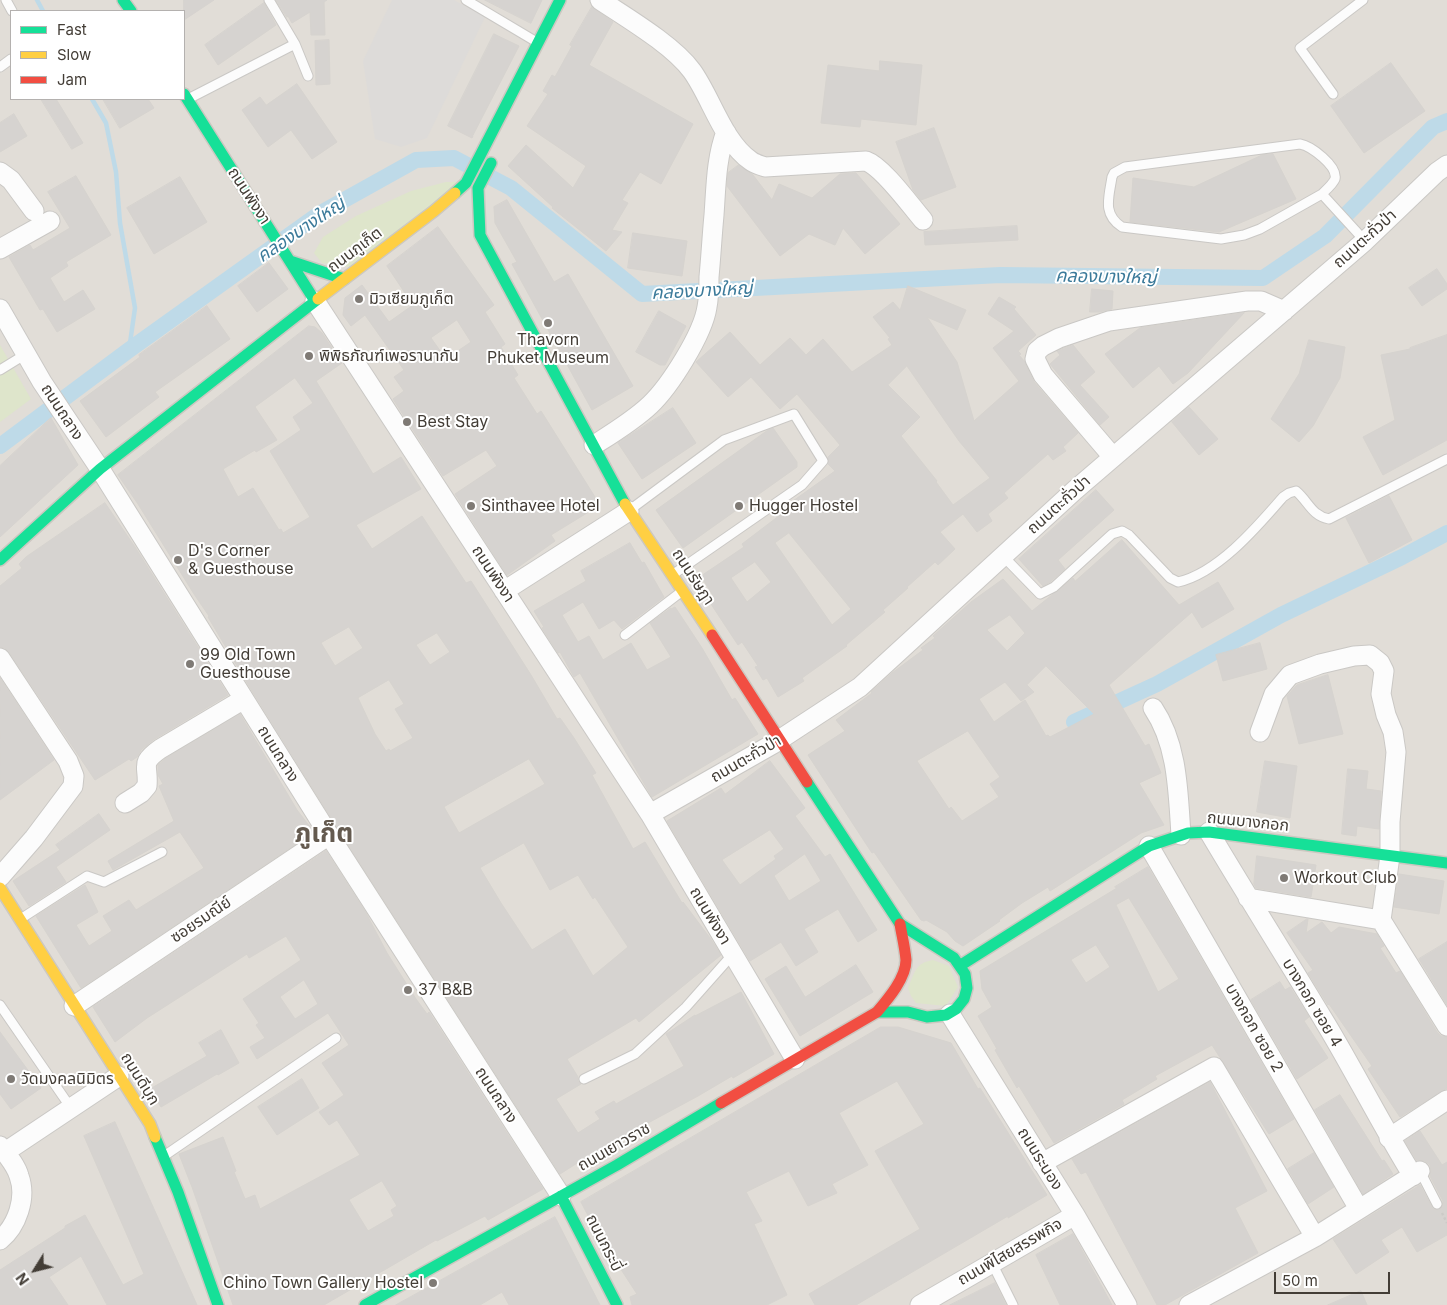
<!DOCTYPE html>
<meta charset="utf-8">
<style>
body{margin:0}
#map{position:relative;width:1447px;height:1305px;overflow:hidden;background:#eeece9;font-family:Inter,sans-serif}
canvas{display:block}
.legend{position:absolute;left:10px;top:10px;width:175px;height:90px;box-sizing:border-box;background:#fff;border:1px solid #b4b1af;margin:0;padding:6px 9px;list-style:none;font-size:15px;color:#433d36}
.legend li{display:flex;align-items:center;gap:10px;height:25px}
.legend b{width:25px;border:1px solid #b4b1af}
.north{position:absolute;left:10px;top:1245px;width:50px;height:50px;-webkit-text-stroke:4px #fff;paint-order:stroke;rotate:234deg;font-size:14px;font-weight:700;line-height:20px;text-align:center;color:#433d36}
.north::after{content:'';display:block;margin:auto;width:18px;height:22px;background:#433d36;clip-path:polygon(50% 0,100% 100%,50% 72%,0 100%)}
.scale{position:absolute;left:1274px;top:1272px;width:116px;height:22px;box-sizing:border-box;border:2px solid #433d36;border-top:0;padding-left:6px;font-size:15px;line-height:18px;white-space:nowrap;color:#433d36;-webkit-text-stroke:4px #fff;paint-order:stroke}
</style>
<div id="map">
<canvas width="1447" height="1305"></canvas>
<ul class="legend">
<li><b style="height:6px;background:#16e098"></b>Fast</li>
<li><b style="height:6px;background:#ffcf43"></b>Slow</li>
<li><b style="height:6px;background:#f24e42"></b>Jam</li>
</ul>
<div class="north">N</div>
<div class="scale">50 m</div>
</div>
<script>
const context = document.querySelector('canvas').getContext('2d');
context.lineJoin = 'round';
function fillPath(path, color) { context.fillStyle = color; context.fill(path, 'evenodd'); }
function strokePath(path, color, width, dash) { context.strokeStyle = color; context.lineWidth = width; context.lineCap = dash ? 'butt' : 'round'; context.setLineDash(dash || []); context.stroke(path); }
function drawText(font, color, halo, rows, align = 'center') {
  context.font = font + ' Inter,"Noto Sans Thai",sans-serif'; context.lineWidth = 4; context.setLineDash([]); context.textBaseline = 'middle'; context.strokeStyle = halo; context.fillStyle = color; for (const [text, x, y, turn = 0] of rows) {
    context.save(); context.translate(x, y); context.rotate((+turn || 0) * Math.PI / 180); context.textAlign = isNaN(turn) ? turn : align; if (halo) context.strokeText(text, 0, 0); context.fillText(text, 0, 0); context.restore();
  }
}
fillPath(new Path2D(`
 M0,0H1447V1305H0ZM11,11H184V99H11Z`), '#e1ddd7');
fillPath(new Path2D(`
 M446,182H464L350,267L322,263L314,253L323,237L356,216L411,191Z
 M0,345L31,399L0,422Z
 M933,960L949,966L958,987L946,1006L916,1003L911,996L908,988C915,972 915,963 933,960Z`), '#dee5cb');
fillPath(new Path2D(`
 M392,0H454L485,17L427,138L401,147L375,139L363,61Z`), '#dddbd9');
strokePath(new Path2D(`
 M37,0L43,11
 M92,99L106,123L116,172L120,223L135,308L129,350`), '#bedae8', 4.5);
strokePath(new Path2D(`
 M0,446L129,350L319,214L416,160L454,158L511,188L642,294L1000,275L1263,278L1325,236L1433,127L1447,121
 M1074,722L1157,684L1281,615L1402,557L1447,533`), '#bedae8', 16);
const building = new Path2D(`
 M184,0H214L184,20Z
 M276,0H327L324,2L325,35H311L310,12L292,23L288,16L287,17Z
 M485,0H542L531,23Z
 M264,3L276,25L218,65L205,45Z
 M592,7L613,22L589,65L693,124L661,184L640,172L622,200L628,203L612,230L622,232L606,251L552,208L553,207L508,166L526,145L573,188L586,166L527,126L548,94L543,91L552,75L555,77L572,46L570,45Z
 M494,34L519,46L473,135L471,132L473,136L472,138L448,126Z
 M329,40L330,84L316,85L315,41Z
 M880,61L922,65L916,125L861,119L860,127L821,123L828,65L879,71Z
 M1391,63L1425,111L1364,153L1331,106Z
 M297,84L337,142L312,159L291,130L268,147L242,110L260,97L266,105Z
 M41,99H56L83,143L72,149Z
 M103,99H148L154,108L120,128Z
 M14,114L27,136L0,152V123Z
 M934,128L956,187L921,200L913,190L896,142Z
 M1273,154L1296,199L1219,232L1130,222L1133,178L1194,187L1262,155Z
 M739,165L753,175L772,200L779,184L812,198L840,174L856,173L900,224L865,254L843,228L835,245L809,234L780,256L727,186L728,173Z
 M76,176L111,235L66,262L68,266L50,278L64,302L83,290L95,309L57,332L43,309L40,310L9,257L30,245L33,250L70,228L48,192Z
 M180,177L207,222L154,254L127,208Z
 M507,200L554,282L568,274L633,386L592,410L512,264L517,262L495,223L494,207Z
 M1017,226L1018,240L925,245L924,232Z
 M438,227L494,305L485,312L505,344L501,347L518,375L514,378L537,414L541,411L600,505L551,535L555,541L507,575L455,494L497,466L486,450L443,476L393,399L404,391L394,377L404,370L365,315L351,326L343,315L345,298L362,285L389,322L413,305L387,266ZM457,320L471,342L446,359L431,338Z
 M633,233L687,241L682,276L628,268Z
 M269,263L288,289L257,312L238,286Z
 M1437,269L1447,284V289L1422,306L1409,288Z
 M908,286L966,310L957,330L927,317L957,362L974,421L1019,381L993,348L1014,331L988,314L999,297L1016,307L1014,309L1036,335L1018,351L1021,354L1019,355L1025,362L1034,382L1078,433L1063,447L1066,451L1053,460L1048,454L1004,493L1008,498L988,514L992,521L977,532L963,514L940,532L955,549L938,565L935,562L907,587L908,588L883,610L885,612L846,645L847,646L802,678L804,681L778,697L767,678L763,680L755,667L758,666L742,642L738,645L709,601L714,597L701,576L744,547L742,544L788,509L786,506L835,471L828,464V457L840,445L797,394L780,409L751,377L728,397L696,362L730,332L760,365L790,338L806,355L823,339L852,372L892,345L888,339L890,338L873,317L893,302L900,310ZM907,366L959,441L990,478L953,505L936,482L937,481L901,436L920,417L888,385ZM789,533L851,609L832,625L775,543ZM755,562L771,582L747,602L731,578Z
 M1092,289L1113,291L1112,309L1099,312H1090Z
 M207,306L230,339L155,392L159,397L106,437L80,401L140,357L139,355Z
 M659,311L686,326L665,365H660L636,352Z
 M1244,313L1188,373L1173,384L1159,366L1133,388L1105,354L1140,328Z
 M309,326L315,327L322,333L342,363L316,381L373,474L401,457L421,489L356,525L372,549L422,516L466,583L471,581L531,675L557,719L560,718L574,738L596,773L592,775L633,849L645,842L682,903L683,902L710,938L721,955L639,1022L636,1018L567,1059L578,1077V1081L581,1084L556,1099L578,1133L600,1119L595,1112L614,1101L616,1104L684,1066L666,1034L695,1015V1016L741,992L774,1054L733,1078L732,1076L698,1096L596,1151L560,1174L338,829L249,686L208,617L209,616L194,594L138,504L118,475ZM295,378L313,403L293,417L301,430L270,451L310,517L283,533L281,529L279,530L253,488L238,497L223,469L255,450L256,452L277,440L255,407ZM349,627L363,648L335,666L321,643ZM437,633L450,652L430,665L416,645ZM389,680L404,704L395,709L413,738L390,751L389,749L386,751L375,734L358,698ZM529,759L545,784L459,833L444,807ZM524,843L550,890L578,875L593,899L595,897L628,947L593,976L565,929L532,950L501,903L480,868Z
 M1447,335V440L1383,475L1363,437L1395,420L1381,355L1410,349V348Z
 M1309,340L1345,347L1340,378L1313,426L1299,442L1271,419L1299,374Z
 M1073,345L1095,372L1080,385L1109,417L1100,425L1050,364L1060,355L1057,351Z
 M1189,407L1218,439L1199,455L1172,422Z
 M673,408L696,443L642,479L618,443Z
 M51,418L78,465L0,537V466Z
 M773,428L797,462V467L683,548L656,510L768,430Z
 M1096,490L1114,510L1058,560L1065,569L1050,582L1043,586L1019,559Z
 M1389,496L1412,540L1369,563L1346,518Z
 M105,503L135,547L228,695L153,740L141,750L137,757L131,761L129,759L95,780L9,652L5,648L0,647V586L22,568L19,564L26,557Z
 M1122,540L1179,605L1218,582L1234,609L1202,628L1192,612L1109,685L1145,746L1149,744L1161,773L1139,783L1164,825L1141,833L1050,891L1048,887L1022,903L999,920L1000,921L963,946L955,941L947,932L926,920L924,921L921,920L874,852L872,853L808,755L845,731L836,720L872,693L871,692L892,673L923,650L921,648L935,638L933,636L971,602L1003,579L1032,611L1073,578L1075,581ZM1010,615L1025,633L1007,651L987,630ZM1046,666L1094,714L1050,737L1048,735L1046,736L1025,700L994,722L979,699L1005,682L1021,701L1034,692L1027,685ZM968,731L1000,777L990,784L999,797L962,821L951,807L949,809L917,761Z
 M630,543L642,563L644,562L664,597L622,629L614,620L599,629L583,602L562,615L578,642L589,636L603,660L631,643L647,670L671,657L650,623L671,608V609L675,607L702,648L732,700L735,698L758,734L652,797L580,673L574,677L560,652L558,653L542,628L544,627L534,611L586,581L581,571Z
 M1260,643L1267,669L1223,681L1216,655Z
 M1328,675L1343,734L1299,744L1287,696L1297,685Z
 M0,678L54,760L0,800Z
 M240,714L297,810L314,832L81,988L36,916L85,885L98,912L76,925L89,946L112,931L103,916L129,900L136,910L204,868L180,832L113,870L108,861L174,821L159,786L163,784L158,775V765L166,758Z
 M770,761L805,808L795,816L825,857L830,854L877,930L858,942L838,909L804,929L818,952L796,966L781,942L750,961L667,821L721,788L725,794ZM770,830L784,849L774,856L776,859L740,885L722,860ZM805,854L821,881L789,901L774,876Z
 M1265,761L1297,766L1290,818L1257,812Z
 M1348,769L1368,771L1366,789L1381,791L1379,829L1357,826L1356,836L1342,834Z
 M99,814L110,830L56,867L66,882L29,906L13,881L60,850L56,845Z
 M326,851L366,913L387,953L416,999L427,1014L429,1012L543,1189L488,1220L485,1216L437,1241L436,1240L324,1305H233L192,1187L179,1154L223,1137L236,1171L234,1172L245,1199L255,1195L260,1209L360,1155L337,1120L329,1125L319,1112L344,1095L322,1063L349,1045L328,1013L257,1059L250,1047L265,1038L256,1025L259,1023L243,999L301,960L286,936L249,958L247,954L147,1018L115,1042L93,1007ZM304,980L318,1004L295,1019L280,997ZM382,1181L397,1206L391,1210L394,1216L368,1231L349,1200Z
 M1257,856L1316,865L1311,897L1256,888L1254,884Z
 M1148,867L1294,1119L1269,1134L1212,1045L1155,1076L1157,1079L1122,1100L1124,1104L1054,1143L1019,1086L1017,1088L995,1050L997,1049L978,1016L992,1007L982,989L980,971L1117,888L1115,887ZM1129,898L1179,979L1158,992L1116,905ZM1096,945L1110,967L1086,983L1071,960Z
 M1399,874L1444,881L1439,914L1394,907Z
 M1307,919H1308L1306,933L1322,922L1331,933L1339,927L1377,934L1384,946L1380,948L1396,973L1400,971L1437,1032L1441,1036L1447,1037V1088L1400,1117L1368,1069L1372,1066L1329,1004L1328,1005L1308,973L1313,970L1287,933Z
 M1447,942V1005L1419,959Z
 M856,965L873,992L800,1036L765,979L786,966L805,997Z
 M1280,982L1285,990L1290,987L1309,1017L1304,1021L1328,1058L1297,1079L1251,1000Z
 M881,1027H898L951,1043L978,1089L980,1088L1047,1195L1008,1218V1216L856,1305H815L809,1294L920,1229L875,1151L924,1124L897,1081L839,1113L868,1165L832,1184L837,1193L808,1206L789,1171L746,1192L762,1221L754,1224L787,1295L767,1305H632L630,1297L637,1294L596,1231L581,1202Z
 M221,1030L239,1063L218,1075L217,1074L161,1107L150,1089L207,1056L199,1043Z
 M0,1032L41,1088L11,1109L0,1094Z
 M302,1079L319,1108L277,1135L258,1107Z
 M1210,1082L1267,1191L1235,1208L1258,1253L1165,1305H1157L1086,1172L1081,1174L1072,1159Z
 M1340,1095L1382,1161L1384,1160L1393,1174L1363,1194L1315,1110Z
 M115,1122L197,1305H107L81,1256L49,1277L68,1305H0V1270L65,1228V1226L85,1215L123,1285L144,1274L84,1136Z
 M1420,1131L1442,1165L1447,1162V1235L1417,1252L1402,1227L1381,1240L1389,1252L1356,1274L1333,1239L1420,1185L1433,1209L1439,1210L1442,1207L1443,1201L1430,1176L1431,1171L1430,1165L1425,1161H1417L1405,1141Z
 M1314,1153L1334,1187L1308,1204L1288,1169Z
 M555,1217L600,1305H509L502,1292L480,1305H396Z
 M1073,1234L1077,1241L1112,1305H1060L1036,1255Z
 M995,1283L1006,1305H950Z
 M1361,1291L1367,1305H1328Z`);
fillPath(building, '#d6d3d0');
strokePath(building, '#d6d3cf', 1);
const lane = new Path2D(`
 M6,0L12,11
 M269,0L295,44L308,76
 M466,0L535,41
 M0,67L11,59
 M1333,94L1300,48L1363,0
 M190,98L295,44
 M1322,194C1326,190 1333,184 1335,179C1338,166 1311,146 1300,144L1125,167L1114,173L1112,177C1109,197 1102,214 1122,227L1221,239L1244,235L1260,229L1322,194L1365,241
 M0,370L26,354
 M631,509L724,440L794,414L823,461L802,485L675,573
 M1003,556L1040,594L1054,587L1112,534L1122,531L1129,535L1170,578L1178,582C1218,573 1257,527 1283,497L1289,493L1296,491C1309,502 1311,515 1329,519L1447,459
 M625,635L681,592
 M22,918L87,876L104,882L162,852
 M0,1005L71,1108
 M584,1079L635,1054L686,1007L733,954
 M164,1156L336,1038
 M1420,1171L1437,1204
 M992,1263L1013,1305`);
const street = new Path2D(`
 M600,0C627,18 673,45 692,71C711,97 723,142 751,161C755,164 760,165 765,167L866,161C883,167 910,205 923,220
 M0,172L11,180L34,211
 M0,249L50,221
 M315,301L650,814L795,1059
 M0,309L42,382L100,469L329,835L561,1196
 M594,445C613,433 633,421 650,405C670,386 703,334 707,307C709,297 709,287 709,277C711,256 712,236 714,215C716,188 716,158 726,132
 M1113,457L1043,375L1035,359L1037,351L1043,346L1059,338L1109,321L1247,301H1261L1284,311
 M504,591L629,511
 M0,658L68,761L74,776L73,786L34,838L0,877
 M1153,708C1178,745 1178,792 1181,835
 M1260,732L1274,694L1290,675L1320,664L1354,656L1370,655L1380,663L1384,671L1381,694L1386,715L1393,732L1396,752L1390,822V856L1381,920L1447,1026
 M125,803L141,793L147,786C149,765 139,764 160,749L244,699
 M650,814L773,744L860,687L1075,490L1365,241L1437,172L1447,165
 M1209,832C1247,896 1287,959 1326,1024C1356,1074 1382,1126 1413,1176
 M1149,846L1359,1209
 M1248,898L1381,920
 M74,1006L329,835
 M950,1014L1075,1215L1127,1305
 M1389,1138L1447,1100
 M0,1146C7,1155 16,1165 19,1176C27,1198 17,1226 0,1240
 M5,1152L119,1076
 M1042,1163L1214,1067L1315,1237L1189,1305
 M1315,1237L1420,1171
 M920,1305L1075,1215`);
const fast = new Path2D(`
 M123,0L131,11
 M184,94L315,301
 M455,193L466,183L560,0
 M480,235L625,504
 M480,235L478,188L491,163
 M290,261L344,279
 M0,560L100,469L318,299
 M807,782L900,924L954,958L965,974L967,988L964,999L956,1009L946,1015L927,1017L908,1012H877
 M961,965L1149,846L1188,833L1209,832L1447,863
 M155,1137L178,1192L218,1305
 M561,1196L617,1305
 M365,1305L617,1165L721,1103`);
const slow = new Path2D(`
 M318,299L434,211L455,193
 M625,504L712,635
 M0,888L150,1124L155,1137`);
const jam = new Path2D(`
 M712,635L807,782
 M721,1103L877,1012C888,999 906,978 906,960C905,948 902,936 900,924`);
strokePath(lane, '#cac8c5', 11);
strokePath(street, '#cac8c5', 21);
strokePath(fast, '#ccc8c1', 14);
strokePath(slow, '#ccc8c1', 14);
strokePath(jam, '#ccc8c1', 14);
strokePath(new Path2D(`
 M1442,1213L1447,1223`), '#cccac7', 2.5, [2.5, 2.5]);
strokePath(lane, '#fcfcfc', 9);
strokePath(street, '#fcfcfc', 19);
strokePath(fast, '#16e098', 11);
strokePath(slow, '#ffcf43', 11);
strokePath(jam, '#f24e42', 11);
for (const [x, y, r, color] of [
 [359,299,5,"#7f7a75"],
 [548,323,5,"#7f7a75"],
 [309,356,5,"#7f7a75"],
 [407,422,5,"#7f7a75"],
 [471,506,5,"#7f7a75"],
 [739,506,5,"#7f7a75"],
 [178,560,5,"#7f7a75"],
 [190,664,5,"#7f7a75"],
 [1284,878,5,"#7f7a75"],
 [408,990,5,"#7f7a75"],
 [11,1079,5,"#7f7a75"],
 [433,1283,5,"#7f7a75"]
]) { const dot = new Path2D(); dot.arc(x, y, r, 0, 2 * Math.PI); context.fillStyle = color; context.fill(dot); strokePath(dot, '#fff', 2); }
drawText('16px', '#433d36', '#fff', [
 ["ถนนพังงา",249,196,57],
 ["ถนนตะกั่วป่า",1365,239,-42],
 ["ถนนภูเก็ต",355,250,-37],
 ["ถนนถลาง",62,412,57],
 ["ถนนตะกั่วป่า",1059,505,-42],
 ["ถนนพังงา",493,574,57],
 ["ถนนรัษฎา",693,577,57],
 ["ถนนถลาง",278,754,58],
 ["ถนนตะกั่วป่า",746,759,-30],
 ["ถนนบางกอก",1248,822,6],
 ["ถนนพังงา",710,916,59],
 ["ซอยรมณีย์",201,920,-34],
 ["บางกอก ซอย 4",1312,1003,59],
 ["บางกอก ซอย 2",1254,1028,60],
 ["ถนนดีบุก",140,1079,58],
 ["ถนนถลาง",496,1095,57],
 ["ถนนเยาวราช",614,1147,-30],
 ["ถนนระนอง",1040,1159,58],
 ["ถนนกระบี่",604,1243,63],
 ["ถนนพิไสยสรรพกิจ",1010,1252,-30]
]);
drawText('16px', '#433d36', '#fff', [
 ["มิวเซียมภูเก็ต",369,299],
 ["Thavorn",548,340,"center"],
 ["Phuket Museum",548,358,"center"],
 ["พิพิธภัณฑ์เพอรานากัน",319,356],
 ["Best Stay",417,422],
 ["Sinthavee Hotel",481,506],
 ["Hugger Hostel",749,506],
 ["D's Corner",188,551],
 ["& Guesthouse",188,569],
 ["99 Old Town",200,655],
 ["Guesthouse",200,673],
 ["Workout Club",1294,878],
 ["37 B&B",418,990],
 ["วัดมงคลนิมิตร",21,1079],
 ["Chino Town Gallery Hostel",423,1283,"right"]
], 'left');
drawText('italic 18px', '#3b7a9a', '#fff', [
 ["คลองบางใหญ่",301,230,-34],
 ["คลองบางใหญ่",1106,277,1],
 ["คลองบางใหญ่",702,291,-3]
]);
drawText('bold 26px', '#645a4f', '#fff', [
 ["ภูเก็ต",324,834]
]);
</script>
